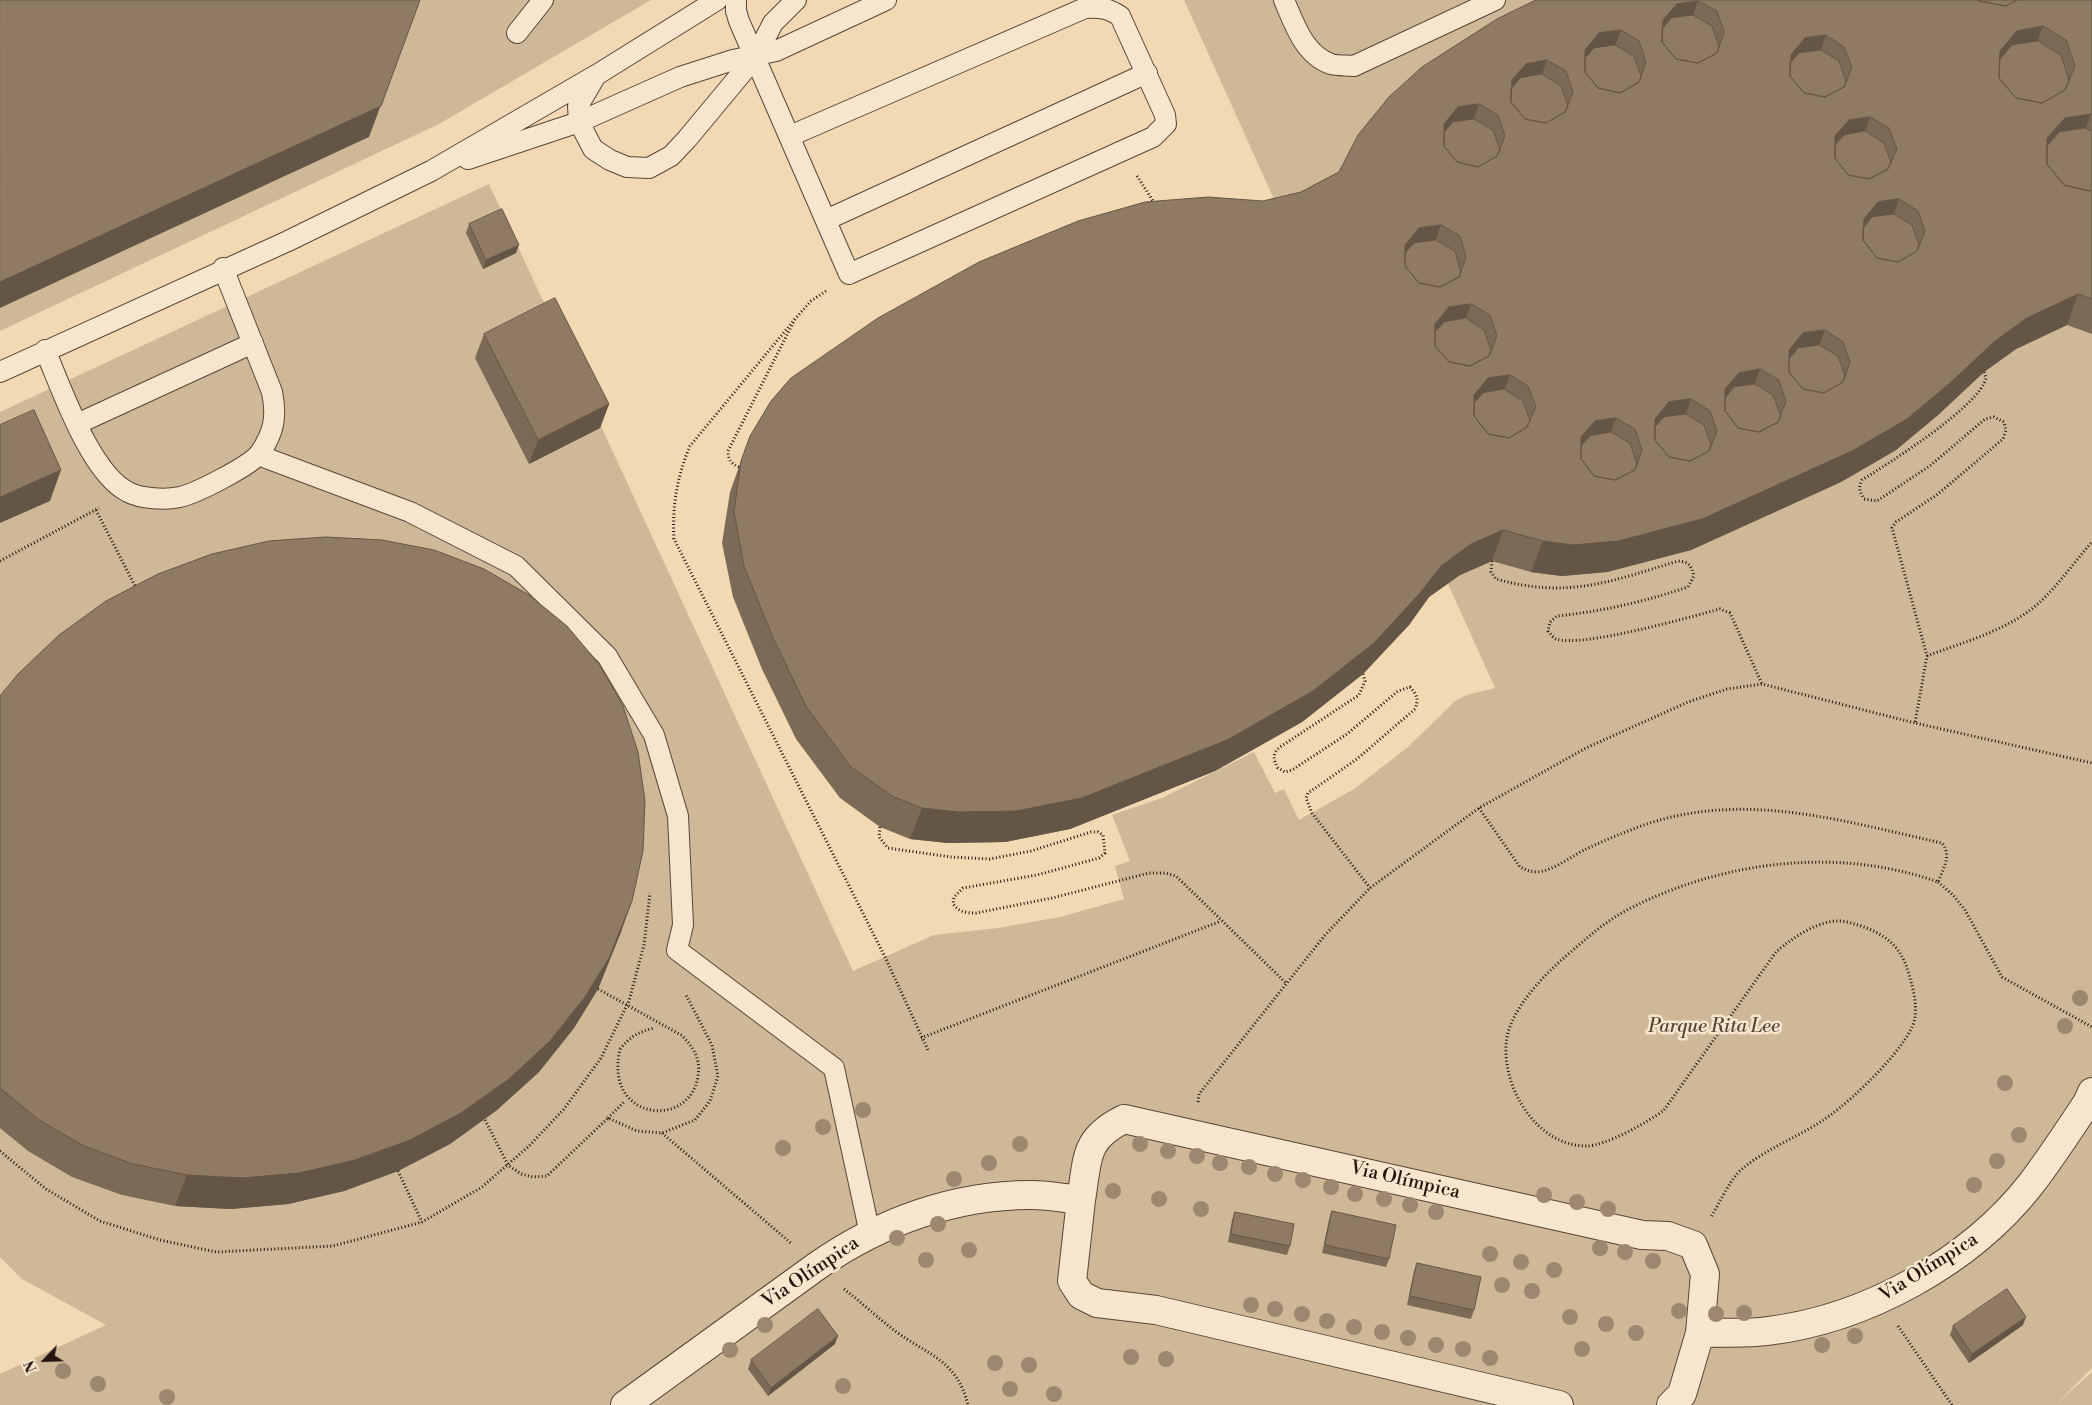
<!DOCTYPE html>
<meta charset="utf-8">
<style>
body{margin:0}
#map{position:relative;width:2092px;height:1405px;overflow:hidden;background:#f2d9b3;font-family:"Libre Bodoni",serif}
canvas{display:block}
.north{position:absolute;left:20px;top:1335px;width:50px;height:50px;-webkit-text-stroke:4px #f7e6ce;paint-order:stroke;rotate:246deg;font-size:14px;font-weight:700;line-height:20px;text-align:center;color:#24150e}
.north::after{content:'';display:block;margin:auto;width:18px;height:22px;background:#24150e;clip-path:polygon(50% 0,100% 100%,50% 72%,0 100%)}
</style>
<div id="map">
<canvas width="2092" height="1405"></canvas>
<div class="north">N</div>
</div>
<script>
const context = document.querySelector('canvas').getContext('2d');
context.lineJoin = 'round';
function fillPath(path, color) { context.fillStyle = color; context.fill(path, 'evenodd'); }
function strokePath(path, color, width, dash) { context.strokeStyle = color; context.lineWidth = width; context.lineCap = dash ? 'butt' : 'round'; context.setLineDash(dash || []); context.stroke(path); }
function drawText(font, color, halo, rows, align = 'center') {
  context.font = font + ' "Libre Bodoni",serif'; context.lineWidth = 5; context.setLineDash([]); context.textBaseline = 'middle'; context.strokeStyle = halo; context.fillStyle = color; for (const [text, x, y, turn = 0] of rows) {
    context.save(); context.translate(x, y); context.rotate((+turn || 0) * Math.PI / 180); context.textAlign = isNaN(turn) ? turn : align; if (halo) context.strokeText(text, 0, 0); context.fillText(text, 0, 0); context.restore();
  }
}
fillPath(new Path2D(`
 M0,0H651L439,124L0,331Z
 M1184,0H2092V1368L2056,1404L2092,1372V1405H0V1374L106,1325L22,1279L0,1257V412L489,184L853,971L934,935L998,928L1060,917L1124,899L1115,866L1130,861L1112,815L1162,798L1254,752L1275,793L1284,789L1299,820L1354,789L1408,747L1454,702L1466,695L1495,688Z`), '#cfb897');
const service = new Path2D(`
 M736,0V11L739,21L849,274L1153,137L1166,124L1165,115L1120,16C1108,8 1100,7 1085,8L790,136
 M1284,0C1294,23 1304,55 1331,64C1338,66 1347,65 1354,66L1495,0
 M517,33L543,0
 M595,77L578,106L579,122L593,149L610,160L627,167L649,168L671,156L687,139L756,56L773,23L796,0
 M468,159L579,122L680,77L733,60L776,51L886,0
 M826,220L1147,73
 M45,350C62,389 90,473 128,492C141,499 166,500 180,497C197,493 250,466 260,453C274,432 277,417 272,392L223,268
 M0,372L288,241L431,171L598,74L717,0
 M77,424L253,343
 M258,455L410,512L516,566L607,656L654,735L678,816L683,925L677,950L834,1068L870,1234`);
const pedestrian = new Path2D(`
 M1081,1200L1072,1281L1081,1295L1097,1303L1156,1310L1559,1405
 M625,1405L817,1266C880,1222 954,1195 1031,1195C1047,1195 1064,1198 1081,1200C1088,1159 1083,1139 1124,1119L1642,1235L1668,1236L1693,1245L1705,1274L1700,1333C1722,1332 1746,1334 1768,1331C1866,1319 1970,1262 2031,1184C2051,1158 2069,1130 2087,1103L2092,1092
 M1671,1405L1682,1394L1700,1333`);
strokePath(service, '#584637', 22);
strokePath(pedestrian, '#584637', 30);
strokePath(new Path2D(`
 M1137,176L1155,204
 M795,319L690,446C677,476 672,507 674,539L885,957L928,1050
 M1984,372L1986,378C1980,406 1889,463 1862,480C1858,488 1860,492 1864,499L1877,501L1931,465L1985,419L1994,417L2004,422L2006,430L2003,439L1938,494L1896,522L1892,528L1927,656L1915,723L2092,763
 M739,467C731,464 728,459 728,451L795,319L811,301L826,291
 M96,510L136,588
 M0,561L99,508
 M1492,561L1491,572L1496,579C1567,599 1610,582 1678,561C1689,562 1691,565 1694,576L1688,587C1643,602 1604,611 1557,616L1550,622L1548,631C1551,634 1553,638 1556,639C1582,648 1690,617 1720,609L1730,613L1762,684
 M1927,656C1966,641 2010,630 2041,601C2060,583 2075,561 2092,542
 M1363,674L1365,681L1359,695L1280,747C1272,754 1273,759 1278,768L1285,772L1292,770L1347,734L1398,691L1410,687C1417,695 1419,699 1415,709L1357,759L1308,793L1306,798L1312,813L1370,888
 M1479,808L1520,867C1526,870 1531,872 1538,872C1554,870 1572,856 1586,849C1608,839 1631,829 1653,822C1750,792 1847,822 1942,843C1952,855 1943,869 1938,882C1837,846 1721,861 1627,910C1604,922 1586,939 1566,956C1544,975 1513,1007 1507,1037C1499,1083 1535,1146 1586,1146C1604,1147 1650,1121 1664,1110L1776,952C1793,937 1824,916 1847,922C1879,930 1901,942 1909,975C1913,988 1917,1003 1915,1017C1912,1044 1852,1100 1829,1116C1802,1136 1768,1147 1742,1169C1730,1179 1719,1204 1711,1217
 M880,827L879,837L888,848L951,857L990,859L1031,851L1091,832H1098L1103,835L1105,853L1099,858L1037,875L963,888L954,897L953,904C959,912 966,913 976,913L1052,898L1149,873H1165L1176,876L1286,983
 M1938,882L1953,895L1965,910L2002,977L2092,1027
 M921,1038L1221,921
 M620,1049C630,1037 638,1032 654,1028
 M1198,1102L1199,1094L1325,935L1370,888L1479,808L1586,748L1688,702L1727,689L1762,684L1915,723
 M608,1118L625,1101
 M485,1120L508,1165L521,1174L533,1177L547,1176L608,1118L637,1131L662,1133L695,1120L710,1101L718,1076L712,1045L686,995
 M662,1133L792,1244
 M0,1151L46,1189L100,1221L160,1240L216,1252L333,1246L422,1222L482,1187L529,1146L564,1109L601,1058L629,1001L644,945L650,893
 M398,1171L422,1222
 M844,1289C861,1302 878,1318 895,1331C928,1355 957,1360 968,1405
 M1898,1326L1952,1405`), '#24150e', 3, [1, 2.5]);
strokePath(service, '#f7e6ce', 20);
strokePath(pedestrian, '#f7e6ce', 28);
strokePath(new Path2D(`
 M598,989L681,1035C693,1046 701,1059 698,1076C690,1130 603,1121 620,1049`), '#24150e', 3, [1, 2.5]);
context.fillStyle = '#9d886f';
for (const [x, y] of [
 [2080,998],
 [2065,1026],
 [2005,1083],
 [863,1110],
 [823,1127],
 [2019,1135],
 [1020,1144],
 [1140,1144],
 [783,1148],
 [1168,1151],
 [1197,1156],
 [1997,1161],
 [989,1163],
 [1220,1163],
 [1249,1167],
 [1275,1174],
 [954,1179],
 [1303,1180],
 [1974,1185],
 [1331,1187],
 [1113,1191],
 [1355,1194],
 [1544,1195],
 [1159,1199],
 [1384,1199],
 [1577,1202],
 [1410,1205],
 [1201,1209],
 [1608,1209],
 [1436,1212],
 [938,1224],
 [897,1238],
 [1600,1248],
 [969,1250],
 [1625,1252],
 [1490,1254],
 [926,1260],
 [1653,1261],
 [1521,1262],
 [1554,1270],
 [1502,1285],
 [1532,1291],
 [1251,1305],
 [1275,1309],
 [1679,1311],
 [1744,1313],
 [1302,1314],
 [1716,1314],
 [1570,1317],
 [1327,1321],
 [1606,1324],
 [765,1325],
 [1354,1327],
 [1382,1332],
 [1636,1333],
 [1855,1336],
 [1408,1338],
 [1436,1345],
 [1822,1345],
 [1463,1349],
 [1582,1349],
 [730,1350],
 [1131,1357],
 [1490,1358],
 [1166,1359],
 [995,1363],
 [1029,1365],
 [63,1371],
 [98,1384],
 [843,1386],
 [1010,1389],
 [1054,1394],
 [167,1397]
]) { context.beginPath(); context.arc(x, y, 8, 0, 2 * Math.PI); context.fill(); }
fillPath(new Path2D(`
 M1536,0H2092V334L2067,325L2016,349L1984,372L1938,415L1896,450L1841,482L1691,550L1607,572L1562,576L1531,572L1492,561L1460,575L1429,597L1409,625L1363,674L1302,722L1215,771L1070,829L1005,842L948,843L910,839L880,827L840,798L796,739L762,669L733,597L722,543L730,492L750,436L1263,201L1301,192L1339,172Z
 M469,224L516,253L483,269L466,233Z
 M484,334L609,404L600,428L529,464L475,358Z
 M0,696L621,932L598,989L574,1028L539,1072L497,1110L450,1144L398,1171L344,1191L288,1204L231,1209L175,1206L122,1195L72,1177L28,1151L0,1128Z
 M1332,1211L1389,1259L1386,1267L1322,1253L1329,1220Z
 M1235,1212L1290,1246L1287,1255L1228,1242L1232,1220Z
 M1417,1263L1474,1310L1471,1319L1407,1305L1414,1271Z
 M2023,1325L1969,1363L1950,1335L1953,1326Z
 M835,1344L768,1396L748,1369L751,1360Z`), '#7b6a56');
fillPath(new Path2D(`
 M420,0L369,137L0,308V282Z
 M1698,1L1687,32L1657,44L1663,20L1677,4Z
 M2043,26L2032,57L1994,65L2000,51L2017,31Z
 M1621,30L1609,61L1580,74L1585,50L1599,33Z
 M1826,35L1815,66L1785,79L1791,55L1805,38Z
 M1547,60L1536,91L1506,95L1512,80L1526,64Z
 M1479,104L1468,135L1439,138L1444,124L1458,107Z
 M2091,114L2080,145L2042,162L2047,138L2065,118Z
 M1870,117L1859,148L1829,161L1835,136L1849,120Z
 M1899,199L1888,230L1858,243L1864,219L1878,202Z
 M1441,225L1430,256L1400,269L1405,245L1419,228Z
 M519,245L516,253L483,269L486,260Z
 M2078,294L2067,325L2016,349L1984,372L1938,415L1896,450L1841,482L1691,550L1607,572L1562,576L1531,572L1543,541L1995,341L2027,318Z
 M1471,304L1460,335L1430,338L1435,324L1449,307Z
 M1825,330L1813,361L1784,365L1789,350L1803,333Z
 M1760,369L1749,400L1719,413L1725,389L1739,373Z
 M1510,375L1498,406L1469,419L1474,395L1488,378Z
 M1691,399L1680,430L1650,443L1655,419L1669,402Z
 M609,404L600,428L529,464L538,440Z
 M1616,418L1605,449L1576,452L1581,437L1595,421Z
 M61,470L50,501L0,523V497Z
 M1503,530L1492,561L1460,575L1429,597L1409,625L1363,674L1302,722L1215,771L1070,829L1005,842L948,843L910,839L922,808L1441,566L1471,544Z
 M632,901L621,932L598,989L574,1028L539,1072L497,1110L450,1144L398,1171L344,1191L288,1204L231,1209L175,1206L187,1175Z
 M2026,1317L2023,1325L1969,1363L1972,1354Z
 M838,1336L835,1344L768,1396L771,1388Z`), '#645646');
const building = new Path2D(`
 M0,0H420L381,106L0,282Z
 M1536,0H1978L1979,1L2006,6L2017,0H2092V114H2091L2065,118L2047,138V164L2064,185L2090,191L2092,189V299L2078,294L2027,318L1995,341L1949,384L1907,419L1852,451L1702,519L1618,541L1573,545L1543,541L1503,530L1471,544L1441,566L1420,593L1374,643L1313,691L1227,740L1082,798L1016,811L959,812L922,808L892,796L851,767L807,708L773,638L744,566L734,512L741,461L750,436L771,401L791,378L878,318L979,262L1078,221L1145,202L1208,197L1263,201L1301,192L1339,172L1358,135L1389,97L1422,67L1497,19ZM1698,1L1717,11L1724,32L1717,53L1698,63L1676,59L1662,42L1663,20L1677,4ZM2043,26L2066,40L2075,66L2065,90L2042,103L2016,98L1999,78L2000,51L2017,31ZM1621,30L1639,41L1646,62L1639,82L1620,93L1598,88L1585,72V50L1599,33ZM1826,35L1844,47L1852,67L1844,87L1825,97L1804,93L1790,76L1791,55L1805,38ZM1547,60L1566,71L1573,92L1565,112L1546,123L1525,119L1511,102L1512,80L1526,64ZM1479,104L1498,115L1505,136L1497,156L1478,167L1457,162L1444,146V124L1458,107ZM1870,117L1889,128L1897,149L1888,169L1869,179L1848,175L1835,158V136L1849,120ZM1899,199L1918,211L1925,231L1917,251L1898,262L1877,258L1863,240L1864,219L1878,202ZM1441,225L1460,236L1466,257L1459,277L1440,287L1419,283L1405,266V245L1419,228ZM1471,304L1490,315L1497,336L1489,356L1470,366L1449,362L1435,346V324L1449,307ZM1825,330L1843,342L1850,362L1843,382L1824,393L1803,389L1789,372V350L1803,333ZM1760,369L1779,380L1786,401L1778,422L1759,432L1738,428L1725,411V389L1739,373ZM1510,375L1528,386L1536,407L1527,427L1509,438L1488,434L1474,416V395L1488,378ZM1691,399L1710,411L1717,431L1709,451L1690,461L1669,457L1655,440V419L1669,402ZM1616,418L1635,429L1642,450L1635,470L1615,480L1594,476L1581,459V437L1595,421Z
 M1978,0H2017L2006,6L1979,1Z
 M1693,15L1712,26L1719,47L1717,53L1698,63L1676,59L1662,42V29L1671,18Z
 M2038,41L2061,55L2069,80L2065,90L2042,103L2016,98L1999,78L2000,59L2012,45Z
 M1615,45L1634,56L1641,76L1639,82L1620,93L1598,88L1585,72V58L1594,48Z
 M1821,50L1839,61L1846,81L1844,87L1825,97L1804,93L1790,76V63L1799,53Z
 M1542,74L1561,86L1568,106L1565,112L1546,123L1525,119L1511,102V89L1520,78Z
 M1474,119L1493,130L1500,150L1497,156L1478,167L1457,162L1444,146V132L1453,122Z
 M2085,128L2092,132V189L2090,191L2064,185L2047,164V146L2059,132Z
 M1865,131L1884,143L1891,162L1888,169L1869,179L1848,175L1835,158V145L1844,135Z
 M502,209L519,245L486,260L469,224Z
 M1894,214L1912,225L1919,245L1917,251L1898,262L1877,258L1863,240V228L1872,217Z
 M1436,240L1455,251L1461,272L1459,277L1440,287L1419,283L1405,266V253L1414,243Z
 M555,298L609,404L538,440L484,334Z
 M1466,318L1484,330L1491,350L1489,356L1470,366L1449,362L1435,346V332L1444,322Z
 M1819,345L1838,356L1845,376L1843,382L1824,393L1803,389L1789,372V359L1798,348Z
 M1755,384L1773,395L1781,416L1778,422L1759,432L1738,428L1725,411V398L1734,387Z
 M1504,389L1523,401L1530,420L1527,427L1509,438L1488,434L1474,416V403L1483,393Z
 M34,410L61,470L0,497V425Z
 M1686,414L1704,425L1711,445L1709,451L1690,461L1669,457L1655,440V427L1664,417Z
 M1611,432L1630,443L1637,464L1635,470L1615,480L1594,476L1581,459V446L1590,436Z
 M326,537L382,540L434,550L484,569L529,595L567,626L599,664L623,706L638,752L645,801L643,851L632,901L609,958L585,997L550,1041L509,1079L461,1113L410,1140L355,1160L299,1173L242,1178L187,1175L133,1164L84,1146L39,1120L0,1088V696L18,674L59,635L106,601L158,574L212,554L269,541Z
 M1332,1211L1396,1225L1389,1259L1325,1245Z
 M1235,1212L1294,1224L1290,1246L1231,1234Z
 M1417,1263L1481,1277L1474,1310L1410,1296Z
 M2007,1289L2026,1317L1972,1354L1953,1326Z
 M818,1309L838,1336L771,1388L751,1360Z`);
fillPath(building, '#8f7b64');
strokePath(building, '#645646', 1);
drawText('italic 19px', '#574637', '#f7e6ce', [
 ["Parque Rita Lee",1714,1027]
]);
drawText('19px', '#24150e', '#f7e6ce', [
 ["Via Olímpica",1405,1181,13],
 ["Via Olímpica",1929,1268,-32],
 ["Via Olímpica",811,1273,-34]
]);
</script>
